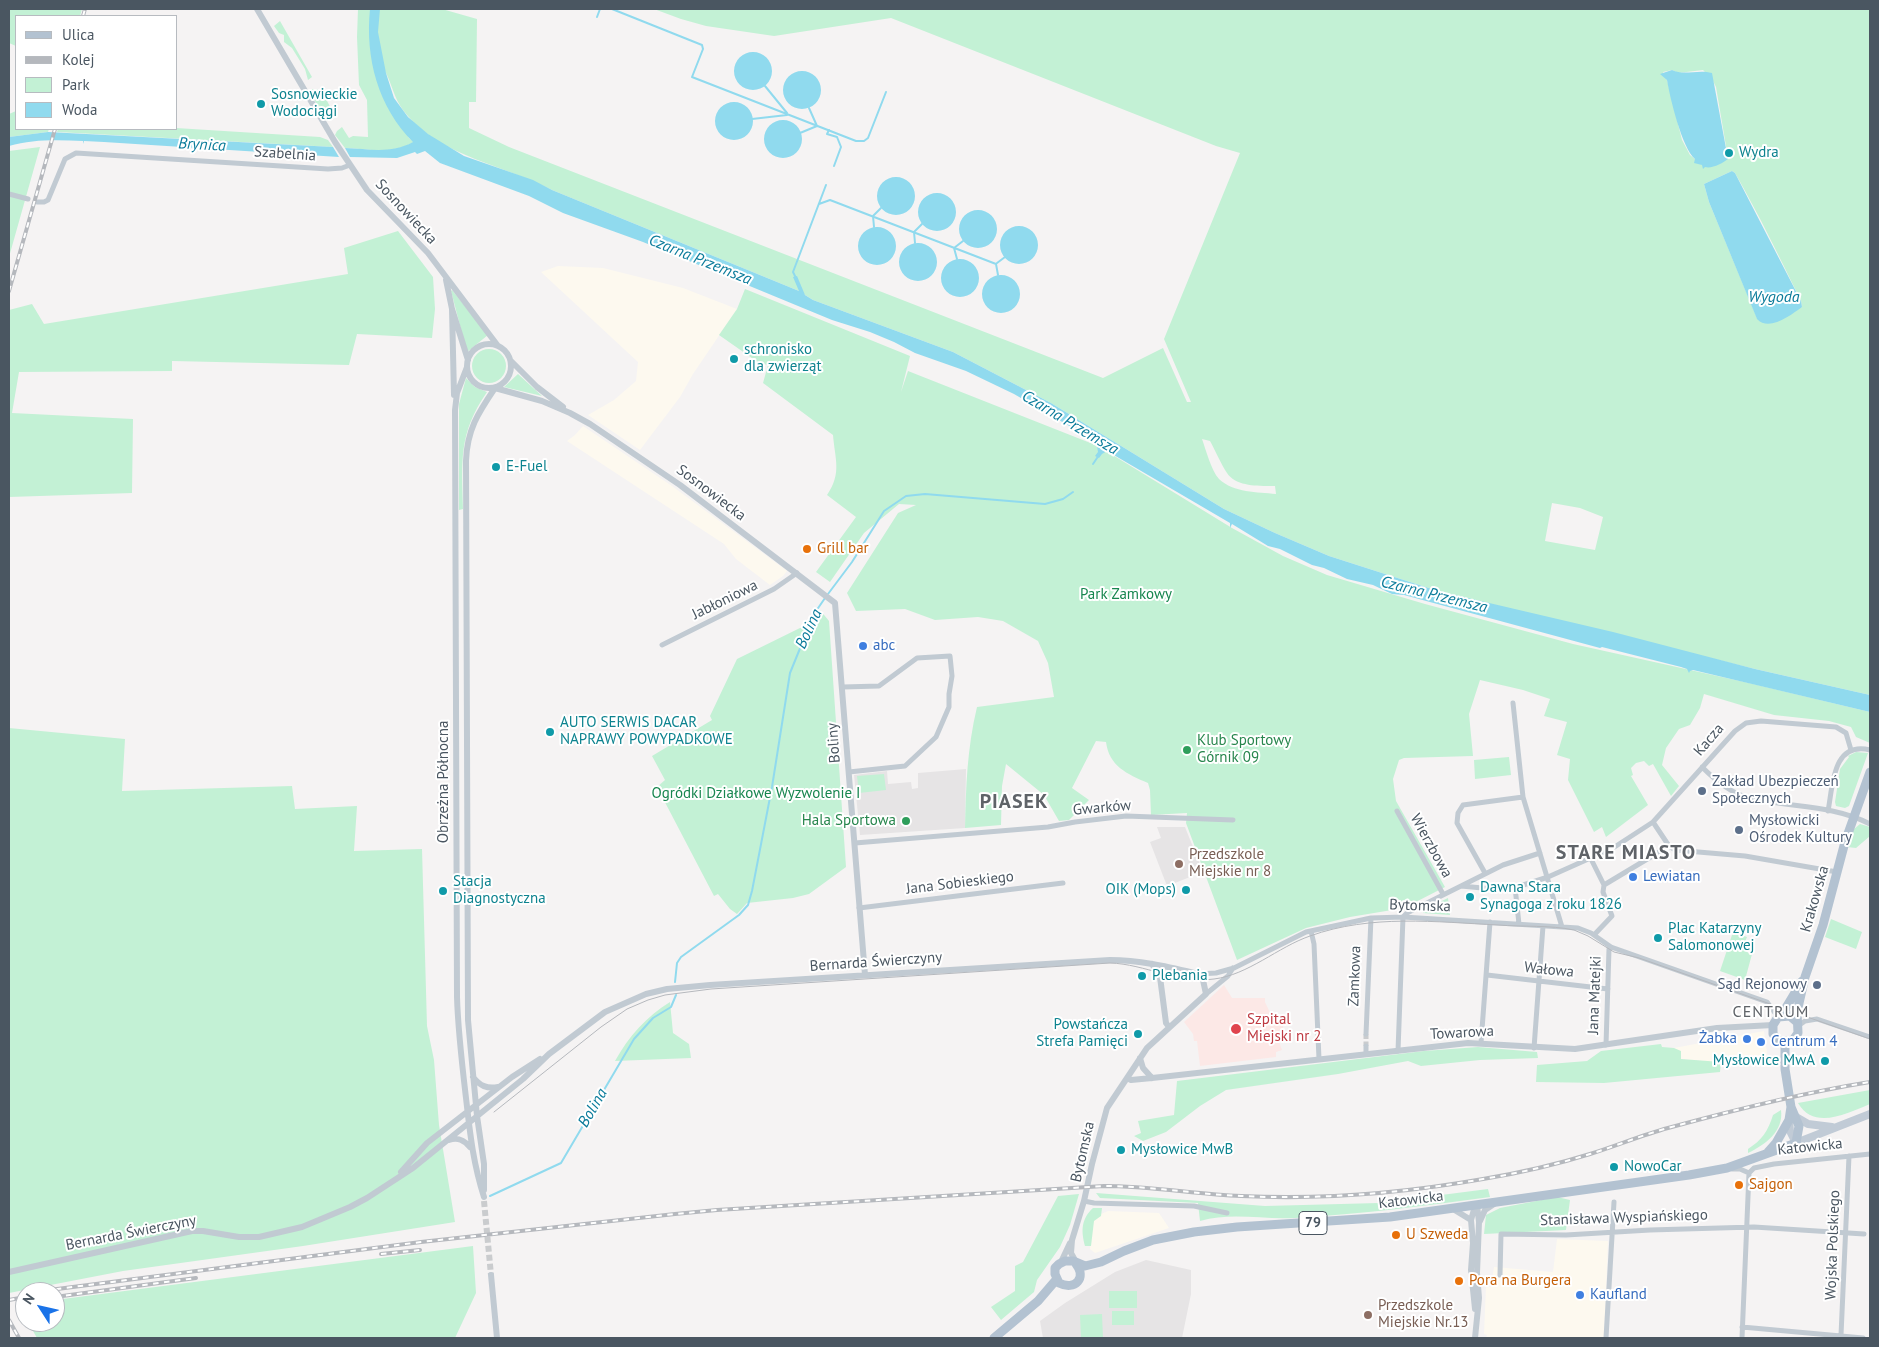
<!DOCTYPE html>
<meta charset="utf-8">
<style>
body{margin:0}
#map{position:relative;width:1879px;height:1347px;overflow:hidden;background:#f5f3f3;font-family:"PT Sans",sans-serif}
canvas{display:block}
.frame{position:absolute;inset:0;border:10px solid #4a5661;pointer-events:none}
.legend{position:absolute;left:15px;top:15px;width:162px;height:115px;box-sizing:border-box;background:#fff;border:1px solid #b7bbc0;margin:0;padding:6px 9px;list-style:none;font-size:15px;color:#4a5661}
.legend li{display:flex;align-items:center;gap:10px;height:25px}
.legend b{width:25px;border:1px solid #b7bbc0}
.north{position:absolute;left:15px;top:1282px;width:50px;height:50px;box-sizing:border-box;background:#fff;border:1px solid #b7bbc0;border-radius:50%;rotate:305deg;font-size:14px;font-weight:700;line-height:20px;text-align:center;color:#4a5661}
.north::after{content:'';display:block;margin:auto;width:18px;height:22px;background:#1a73e8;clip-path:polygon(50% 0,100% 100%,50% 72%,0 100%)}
</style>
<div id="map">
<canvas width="1879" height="1347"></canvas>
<div class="frame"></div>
<ul class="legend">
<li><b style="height:6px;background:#b3c2d1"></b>Ulica</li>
<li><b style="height:6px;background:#b5b8bd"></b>Kolej</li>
<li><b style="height:14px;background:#c3f1d5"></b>Park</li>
<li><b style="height:14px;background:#90daee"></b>Woda</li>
</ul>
<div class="north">N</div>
</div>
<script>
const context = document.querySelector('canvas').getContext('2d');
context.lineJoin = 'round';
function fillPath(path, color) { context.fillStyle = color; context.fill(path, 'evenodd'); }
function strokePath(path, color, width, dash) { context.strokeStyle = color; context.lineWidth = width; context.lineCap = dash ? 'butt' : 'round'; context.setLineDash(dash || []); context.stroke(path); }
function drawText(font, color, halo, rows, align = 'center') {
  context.font = font + ' "PT Sans",sans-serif'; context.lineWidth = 4; context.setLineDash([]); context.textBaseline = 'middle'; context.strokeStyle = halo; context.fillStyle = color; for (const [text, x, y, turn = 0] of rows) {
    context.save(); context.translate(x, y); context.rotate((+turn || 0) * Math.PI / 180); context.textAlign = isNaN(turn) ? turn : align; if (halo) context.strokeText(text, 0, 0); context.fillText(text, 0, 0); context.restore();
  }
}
fillPath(new Path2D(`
 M558,266L603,268L683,288L737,309L693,374L680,397L640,450L588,415L614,400L636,381L638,362L541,272Z
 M583,426L672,486L787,571L783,576L770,585L736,559L724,544L567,441L575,435Z
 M1764,1031L1769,1067L1681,1059L1674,1048Z
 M1108,1211L1159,1213L1169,1228L1095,1253L1090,1249L1092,1218Z
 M1557,1239L1608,1241L1604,1338H1486L1487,1335L1484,1334L1486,1287H1491L1494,1267L1553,1272Z`), '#fdf9ef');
fillPath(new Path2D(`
 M966,769L965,828L860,835L854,775L887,771L888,784L911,782L912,789L918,788V773Z
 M1157,827H1185L1203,872L1167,886L1150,842L1161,838Z
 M1146,1260L1191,1270V1294L1182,1338H1043L1040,1321L1065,1303L1115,1272Z`), '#e6e4e5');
fillPath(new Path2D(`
 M1224,985L1232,998H1265V1002L1274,1021H1278V1024H1281V1021H1283V1033L1277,1036L1282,1050L1276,1052V1057L1200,1066L1197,1041H1194L1193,1034L1184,1022Z`), '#fce8e6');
fillPath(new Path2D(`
 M9,9H82L80,16H16V46L9,43Z
 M358,9H442L477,19L476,102H469V128L509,147L1103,378L1163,348L1187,402H1191L1164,339L1240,153L1216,146L891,18L774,36L706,26L681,19L654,9H1870V695L1755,669L1438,591L1329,556L1275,533L1224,509L1051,403L953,352L813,300L799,291L552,190C507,166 440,156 407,115C395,101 394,91 387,75C382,65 376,55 370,45L409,138L414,142C391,155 370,149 345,148L335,135L337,131L342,127L349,138L353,136L368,137L367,100L359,85L357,37ZM1672,70L1678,73L1703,70L1712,79L1716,87L1728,158L1705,167L1690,155L1682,140L1667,80L1663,72ZM1732,171L1735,173C1759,215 1780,258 1801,301L1802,307L1757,318L1709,202L1704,184ZM1202,439L1210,441C1215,450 1221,464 1227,473C1236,487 1260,486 1275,486L1276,494C1257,492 1234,493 1219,479C1211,470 1206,450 1202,439ZM1552,503L1580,508L1603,517L1595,550L1545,541Z
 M280,21L312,77L308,80L305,69L292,48L284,42V35L279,33L274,26Z
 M312,89L342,93L345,95V99H326L335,116L327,121L310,93Z
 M16,111V129H49L48,132L9,137V114Z
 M176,128L320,137L328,140L333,147L57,132L58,129Z
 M40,147L9,257V151Z
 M398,231L433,277L435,309L432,338L357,334L349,365L172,361V371L19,372L12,413L133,419L132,493L9,497V310L32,304L44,324L348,274L344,248Z
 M745,289L910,356L901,392L908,371L1098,446L1232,528L1283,556L1327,575L1425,604L1573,644L1749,683L1870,712V743L1856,737L1851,727L1829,721L1774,715L1704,694L1700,708L1690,725L1679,729L1666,748L1662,765L1679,786L1671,796L1653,764L1649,766L1644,761L1636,763L1631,768L1633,775L1631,776L1648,805L1606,837L1602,827L1594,832L1568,780L1570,759L1557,755L1567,722L1544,716L1550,699L1523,690L1480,680L1469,714L1473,756L1404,758L1399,760L1393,779L1396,801L1445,887L1404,908L1350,917L1306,928L1237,960L1186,823L1187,813L1151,815L1150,790L1148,783C1127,774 1109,766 1106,742L1096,741L1072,788L1089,800L1069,820L1059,821L1044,795L1006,764L1002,786L1001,825L965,828C966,786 967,749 977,707L1054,697L1048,663L1038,641L1003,621L978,617L935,620L905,609L856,611L847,593L898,513L916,505L899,504L864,533L830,582L816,572L856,517L827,495C842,473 835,460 833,435L763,383L768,365L759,363L719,335L737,309Z
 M452,290L488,335L467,352L451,291Z
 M472 366a17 17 0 1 1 34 0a17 17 0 1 1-34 0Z
 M518,374L542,396L504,387Z
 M466,378L475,387L487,392C458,434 462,461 463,509L459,510V404Z
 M820,610L829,621L846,867L809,894L793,898L747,903L737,914L730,909L718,894L714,896L657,787L665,780L652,756L712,720L710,716L737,659L804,626L811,630Z
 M9,728L125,739L122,791L292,786L295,809L357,806L354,851L422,849L427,1026L434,1060L439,1125L455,1222L303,1246L123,1271L9,1293Z
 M1856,752L1868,753L1849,806L1845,808L1836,806L1835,802L1840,769L1849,757L1848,756Z
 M1509,757L1511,775L1475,779L1474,760Z
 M884,774L886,790L859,793L857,776Z
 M1860,824L1870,827V836L1856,848L1847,847L1854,829Z
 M1448,898L1450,915L1423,913V910Z
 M1831,919L1862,932L1856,949L1825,937Z
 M1733,932L1747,937L1744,944L1748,953L1752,954L1745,980L1720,971Z
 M670,1002L673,1033L689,1044L691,1058L615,1061C629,1036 646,1017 670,1002Z
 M1661,1044L1662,1047L1674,1048L1681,1051V1059L1721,1062L1720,1072L1604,1083L1536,1082L1537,1065L1587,1061L1601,1051Z
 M1478,1047L1537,1052L1538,1058L1480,1060L1421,1066L1408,1061L1338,1074L1226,1090L1200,1106L1166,1132L1143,1141L1134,1136L1141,1133L1138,1121L1174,1115L1177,1081L1424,1051Z
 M1870,1090V1104C1848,1113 1814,1131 1798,1103Z
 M1781,1110C1784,1131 1765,1145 1748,1153V1149C1762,1140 1768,1131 1773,1115Z
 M1488,1189L1490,1197C1425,1206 1361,1214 1295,1218C1263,1220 1232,1212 1200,1221L1198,1203L1100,1198L1096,1193L1265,1206L1379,1203Z
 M1079,1194L1070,1225L1060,1247L1037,1280L1034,1292L1001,1320L991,1307L1015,1291V1266L1023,1262L1058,1196Z
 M1557,1197L1570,1200L1566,1230L1484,1234L1486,1215L1500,1208Z
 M1093,1208H1102L1101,1216L1094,1221L1091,1246H1085C1081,1231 1081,1219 1093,1208Z
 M473,1246L476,1293L455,1338H37L28,1322H55V1300Z
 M1109,1291H1137V1308H1109Z
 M1112,1311H1134V1325H1112Z
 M1102,1314L1103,1338H1081L1080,1315Z`), '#c3f1d5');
fillPath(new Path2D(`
 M370,9H380L378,32L386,73L394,98L408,117L428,134L464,156L533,180L552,190L799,291L793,277L797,276L805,295L813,300L953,352L1051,403L1224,509L1275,533L1329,556L1438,591L1613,632L1755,669L1870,695V712L1693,670L1690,671L1689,673L1687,669L1681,667L1602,647L1600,648L1404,595L1392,594L1373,585L1347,579L1324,568L1312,565L1280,549L1268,546L1232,524L1230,528V523L1107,451L1102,454L1099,458L1095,456L1098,452L1097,446L1075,432L1071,427L1014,394L966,371L915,353L894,342L870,332L832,320L643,242L563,213L529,196L440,163L425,151L417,154L415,152L397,158L350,157L345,148C370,149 391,154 413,142C378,107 365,58 370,9Z
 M734 71a19 19 0 1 1 38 0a19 19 0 1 1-38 0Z
 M1672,70C1684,76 1698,69 1712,73L1728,159C1723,163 1712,169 1705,167L1703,169L1702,165L1694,163L1695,159C1682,148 1670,98 1667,80L1660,74Z
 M783 90a19 19 0 1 1 38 0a19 19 0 1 1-38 0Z
 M715 121a19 19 0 1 1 38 0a19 19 0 1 1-38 0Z
 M764 139a19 19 0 1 1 38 0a19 19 0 1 1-38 0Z
 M48,132L333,147L339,157L104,142L84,141L83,144V141C58,140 33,139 9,146V137Z
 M1732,171L1735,173L1801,301L1802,307C1791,315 1769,332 1757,319L1709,202L1704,184Z
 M877 196a19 19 0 1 1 38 0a19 19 0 1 1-38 0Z
 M918 212a19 19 0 1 1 38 0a19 19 0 1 1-38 0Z
 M959 229a19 19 0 1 1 38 0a19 19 0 1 1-38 0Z
 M1000 245a19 19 0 1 1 38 0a19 19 0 1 1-38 0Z
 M858 246a19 19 0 1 1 38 0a19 19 0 1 1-38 0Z
 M899 262a19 19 0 1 1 38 0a19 19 0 1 1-38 0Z
 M941 278a19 19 0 1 1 38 0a19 19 0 1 1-38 0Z
 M982 294a19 19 0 1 1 38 0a19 19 0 1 1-38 0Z`), '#90daee');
strokePath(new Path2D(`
 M612,9L702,45L703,49L692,77L856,141H864L868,138L886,92
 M597,17L600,9
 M765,86L787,113
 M752,119L787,115
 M829,130L827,134L837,137L841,147L834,166
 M800,133L817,126L809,108
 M819,204L830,200L996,264
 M874,227L873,216L881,208
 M915,243L914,232L922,224
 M957,259L954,248L963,241
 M997,263L1005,257
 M996,264L998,275
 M796,278L793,272L826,185
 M1093,464L1099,455
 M828,594L852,562L884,511L906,496L925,494L1045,504L1063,499L1073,492
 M675,982L677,963L681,957L739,915L748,905L752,891L772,787L790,673L814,614L825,598
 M490,1196L561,1163L634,1039L653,1018L671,1007L676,995`), '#90daee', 2);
strokePath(new Path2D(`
 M1366,1034V1046`), '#caccce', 5, [5, 2.5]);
strokePath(new Path2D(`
 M484,1201L491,1275`), '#caccce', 6, [6, 3]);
strokePath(new Path2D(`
 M9,194L28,199
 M37,202H44L48,200L65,159L76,153L328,169L342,168L350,165
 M662,645L774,589L797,573
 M843,687L879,686L917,658L950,656L952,676L949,694V707L936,737L905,766L849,772
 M1513,703L1523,797L1562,927
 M1702,767C1714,779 1730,793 1747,797C1787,808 1832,804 1870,824
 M1397,811L1443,894
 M1828,811C1833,786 1832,741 1870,750
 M1653,822L1735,731L1746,723L1761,721L1836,727L1846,733L1851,750
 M855,843L1048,827L1075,822L1126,816L1233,820
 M1591,859L1604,885L1603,892L1612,916L1594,935
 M1485,873L1457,823L1458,813L1463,805L1523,797
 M1604,885L1669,846
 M1461,886L1493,889L1517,887L1548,877L1613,848L1653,822L1669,846L1675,850L1745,856L1837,872
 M1515,887L1519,924
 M859,908L1063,883
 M1403,917L1407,913L1503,865L1540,853
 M1311,931L1314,944L1319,1059
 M1199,974L1216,973L1234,968L1306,932L1371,918L1403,917L1578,928L1591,933L1611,947L1767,1002L1778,1017
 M1487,975L1608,989
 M1206,994L1228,976L1233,968
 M1798,1026L1805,1021L1817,1019L1870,1037
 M1366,1034L1371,918
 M1481,1043L1490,922
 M1606,1045L1609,949L1611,947
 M1534,1048L1543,926
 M1398,1051L1403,917
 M1366,1054V1046
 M1732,1169H1740L1749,1173
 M1749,1173L1754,1168L1774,1164L1870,1154
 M1084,1201L1094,1203L1194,1206L1227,1213
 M1500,1275L1501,1234L1566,1235L1650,1230L1754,1227L1864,1234
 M1742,1327L1863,1338
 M1841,1335L1849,1156
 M1606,1338L1614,1202
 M1742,1338L1749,1173`), '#c1cad2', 5);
strokePath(new Path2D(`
 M257,9L335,142L367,190L428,253L498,346
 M446,280L452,309L468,360
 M452,309L454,395
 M467 366a22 22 0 1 1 44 0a22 22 0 1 1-44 0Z
 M511,361L537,387L563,407
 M467,367L457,393L455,410L457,997C458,1031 462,1064 466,1098C470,1133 473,1163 484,1197
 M495,388L542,401L570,413L590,424L680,485L835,603L865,975
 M1152,964L1160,977L1166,1023L1169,1027
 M1140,1058L1143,1068L1152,1078
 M473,1077C480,1086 487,1089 498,1087
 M1127,1078L1131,1080L1152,1078L1468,1043L1575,1049L1717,1028L1773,1025
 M449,1140C458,1137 464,1140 470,1147
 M401,1172L427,1143L512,1077L540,1059
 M484,1190V1164L477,1116L468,1020L466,461C467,430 478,413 495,388
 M1475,1206L1471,1220L1473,1243L1471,1270L1475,1309
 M1453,1209L1471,1220
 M1480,1221L1485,1210L1494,1204
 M1061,1262L1070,1243
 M9,1272L192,1231H203L239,1237H259L302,1227L350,1207L367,1198L413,1168L523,1079L549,1054L605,1012L646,994L667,989L710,985L1110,960C1141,960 1169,967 1199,974L1203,980L1206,994L1147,1048L1107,1108L1092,1164L1084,1201L1072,1240L1071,1253L1076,1262
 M491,1275L497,1338
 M1475,1338L1479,1298L1477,1273L1479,1222L1477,1205`), '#c1cad2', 6);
strokePath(new Path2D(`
 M1796,1117L1808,1124L1832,1127
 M1789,1120L1790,1131L1796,1143L1870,1114`), '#c1cbd6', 8);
strokePath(new Path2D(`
 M1781,1016L1802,981
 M1797,1022L1790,1016L1778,1017L1773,1025V1034L1777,1039L1782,1042L1793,1040L1798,1033L1797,1012L1805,977L1823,925L1845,842L1870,772
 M1768,1152L1776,1143L1789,1120L1791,1107L1785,1069V1042
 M1076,1264C1087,1278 1075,1291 1059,1283L1055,1274V1268L1059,1264L1065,1261H1073L1085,1266L1101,1262L1124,1251L1153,1240L1194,1232L1237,1227L1390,1217L1689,1175L1727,1168L1796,1143L1799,1126L1791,1107
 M994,1338L1038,1301L1056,1280`), '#b3c2d1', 9);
strokePath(new Path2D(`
 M494,1112L601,1027L627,1009L648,1000L665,995L711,989L1110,963C1145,964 1178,984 1214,979C1248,975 1278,947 1310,936C1371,914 1436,922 1498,925C1523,927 1550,925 1574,930L1588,936L1614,952L1639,958L1870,1039`), '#b5b8bd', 1);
const rail = new Path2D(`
 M83,16L85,9
 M9,291L55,129
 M381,1254L420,1250
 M34,1292L421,1242L675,1214L717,1210L1104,1186C1150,1186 1195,1194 1241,1196C1322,1200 1404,1193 1483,1179C1519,1173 1555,1165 1590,1154C1616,1146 1642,1135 1668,1128C1734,1110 1802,1093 1870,1082
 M55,1297L196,1278
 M9,1300L25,1297
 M9,1320L19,1338`);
strokePath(rail, '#b5b8bd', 4);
strokePath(rail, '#fff', 2, [5.5]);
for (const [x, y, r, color] of [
 [261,104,5,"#0f9aa8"],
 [1729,153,5,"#0f9aa8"],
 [734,359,5,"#0f9aa8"],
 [496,467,5,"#0f9aa8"],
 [807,549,5,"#e8710a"],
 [863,646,5,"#3f7fe0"],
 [550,732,5,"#0f9aa8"],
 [1187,750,5,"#2e9e5b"],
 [1702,791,5,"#5c6f8a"],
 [906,821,5,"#2e9e5b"],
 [1739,830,5,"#5c6f8a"],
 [1179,864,5,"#8d6e63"],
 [1633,877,5,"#3f7fe0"],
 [1186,890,5,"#0f9aa8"],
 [443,891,5,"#0f9aa8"],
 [1470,897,5,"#0f9aa8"],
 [1658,938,5,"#0f9aa8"],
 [1142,976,5,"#0f9aa8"],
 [1817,985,5,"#5c6f8a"],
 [1236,1029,6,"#e0444e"],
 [1138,1034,5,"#0f9aa8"],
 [1747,1039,5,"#3f7fe0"],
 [1761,1042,5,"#3f7fe0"],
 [1825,1061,5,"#0f9aa8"],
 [1121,1150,5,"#0f9aa8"],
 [1614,1167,5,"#0f9aa8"],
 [1739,1185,5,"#e8710a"],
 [1396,1235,5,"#e8710a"],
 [1459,1281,5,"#e8710a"],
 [1580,1295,5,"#3f7fe0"],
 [1368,1315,5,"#8d6e63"]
]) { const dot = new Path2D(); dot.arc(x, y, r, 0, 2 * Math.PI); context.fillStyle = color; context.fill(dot); strokePath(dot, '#fff', 2); }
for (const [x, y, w] of [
 [1313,1223,28]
]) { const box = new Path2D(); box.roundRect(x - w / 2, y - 11.5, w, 23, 4); context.fillStyle = '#fff'; context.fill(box); strokePath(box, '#4a5661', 1); }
drawText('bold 14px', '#4a5661', null, [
 ["79",1313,1223]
]);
drawText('15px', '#0d838f', '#fff', [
 ["Sosnowieckie",271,95],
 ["Wodociągi",271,112],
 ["Wydra",1739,153],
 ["schronisko",744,350],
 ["dla zwierząt",744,367],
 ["E-Fuel",506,467],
 ["AUTO SERWIS DACAR",560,723],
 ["NAPRAWY POWYPADKOWE",560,740],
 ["Stacja",453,882],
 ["Diagnostyczna",453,899],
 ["Dawna Stara",1480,888],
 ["Synagoga z roku 1826",1480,905],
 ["OIK (Mops)",1176,890,"right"],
 ["Plac Katarzyny",1668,929],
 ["Salomonowej",1668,946],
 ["Plebania",1152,976],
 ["Powstańcza",1128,1025,"right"],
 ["Strefa Pamięci",1128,1042,"right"],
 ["Mysłowice MwA",1815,1061,"right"],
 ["Mysłowice MwB",1131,1150],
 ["NowoCar",1624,1167]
], 'left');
drawText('15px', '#4a5661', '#fff', [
 ["Szabelnia",285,154,4],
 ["Sosnowiecka",406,212,47],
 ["Sosnowiecka",711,493,37],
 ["Jabłoniowa",725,600,-26],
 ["Kacza",1709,740,-49],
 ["Boliny",834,743,-94],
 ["Obrzeżna Północna",444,782,-90],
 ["Gwarków",1102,808,-5],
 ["Wierzbowa",1431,846,61],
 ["Jana Sobieskiego",960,883,-7],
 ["Krakowska",1815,899,-74],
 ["Bytomska",1420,906,2],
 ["Bernarda Świerczyny",876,962,-4],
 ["Wałowa",1549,970,6],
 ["Zamkowa",1355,976,-88],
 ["Jana Matejki",1595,995,-88],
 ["Towarowa",1462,1033,-3],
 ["Katowicka",1810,1147,-6],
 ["Bytomska",1083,1152,-77],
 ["Katowicka",1411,1200,-7],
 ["Stanisława Wyspiańskiego",1624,1218,-2],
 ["Bernarda Świerczyny",131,1233,-11],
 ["Wojska Polskiego",1833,1245,-88]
]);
drawText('15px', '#c56008', '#fff', [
 ["Grill bar",817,549],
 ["Sajgon",1749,1185],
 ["U Szweda",1406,1235],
 ["Pora na Burgera",1469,1281]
], 'left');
drawText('15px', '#17864f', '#fff', [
 ["Park Zamkowy",1126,595],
 ["Ogródki Działkowe Wyzwolenie I",756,794]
]);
drawText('15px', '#366cbe', '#fff', [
 ["abc",873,646],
 ["Lewiatan",1643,877],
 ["Żabka",1737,1039,"right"],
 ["Centrum 4",1771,1042],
 ["Kaufland",1590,1295]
], 'left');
drawText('15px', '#27864d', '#fff', [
 ["Klub Sportowy",1197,741],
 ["Górnik 09",1197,758],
 ["Hala Sportowa",896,821,"right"]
], 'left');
drawText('15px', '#4e5e75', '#fff', [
 ["Zakład Ubezpieczeń",1712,782],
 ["Społecznych",1712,799],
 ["Mysłowicki",1749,821],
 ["Ośrodek Kultury",1749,838],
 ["Sąd Rejonowy",1807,985,"right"]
], 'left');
drawText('15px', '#785e54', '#fff', [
 ["Przedszkole",1189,855],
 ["Miejskie nr 8",1189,872],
 ["Przedszkole",1378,1306],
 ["Miejskie Nr.13",1378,1323]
], 'left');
drawText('15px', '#be3a42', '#fff', [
 ["Szpital",1247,1020],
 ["Miejski nr 2",1247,1037]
], 'left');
drawText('italic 16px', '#0c7c9b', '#fff', [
 ["Brynica",202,145,3],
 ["Czarna Przemsza",700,260,22],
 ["Wygoda",1774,297],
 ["Czarna Przemsza",1070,423,31],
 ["Czarna Przemsza",1434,595,14],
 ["Bolina",809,629,-65],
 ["Bolina",593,1108,-60]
]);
context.letterSpacing = '1px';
drawText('16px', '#5f6368', '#fff', [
 ["CENTRUM",1771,1012]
]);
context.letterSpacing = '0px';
context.letterSpacing = '1px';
drawText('bold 20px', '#5f6368', '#fff', [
 ["PIASEK",1014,802],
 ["STARE MIASTO",1626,853]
]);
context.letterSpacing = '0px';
</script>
